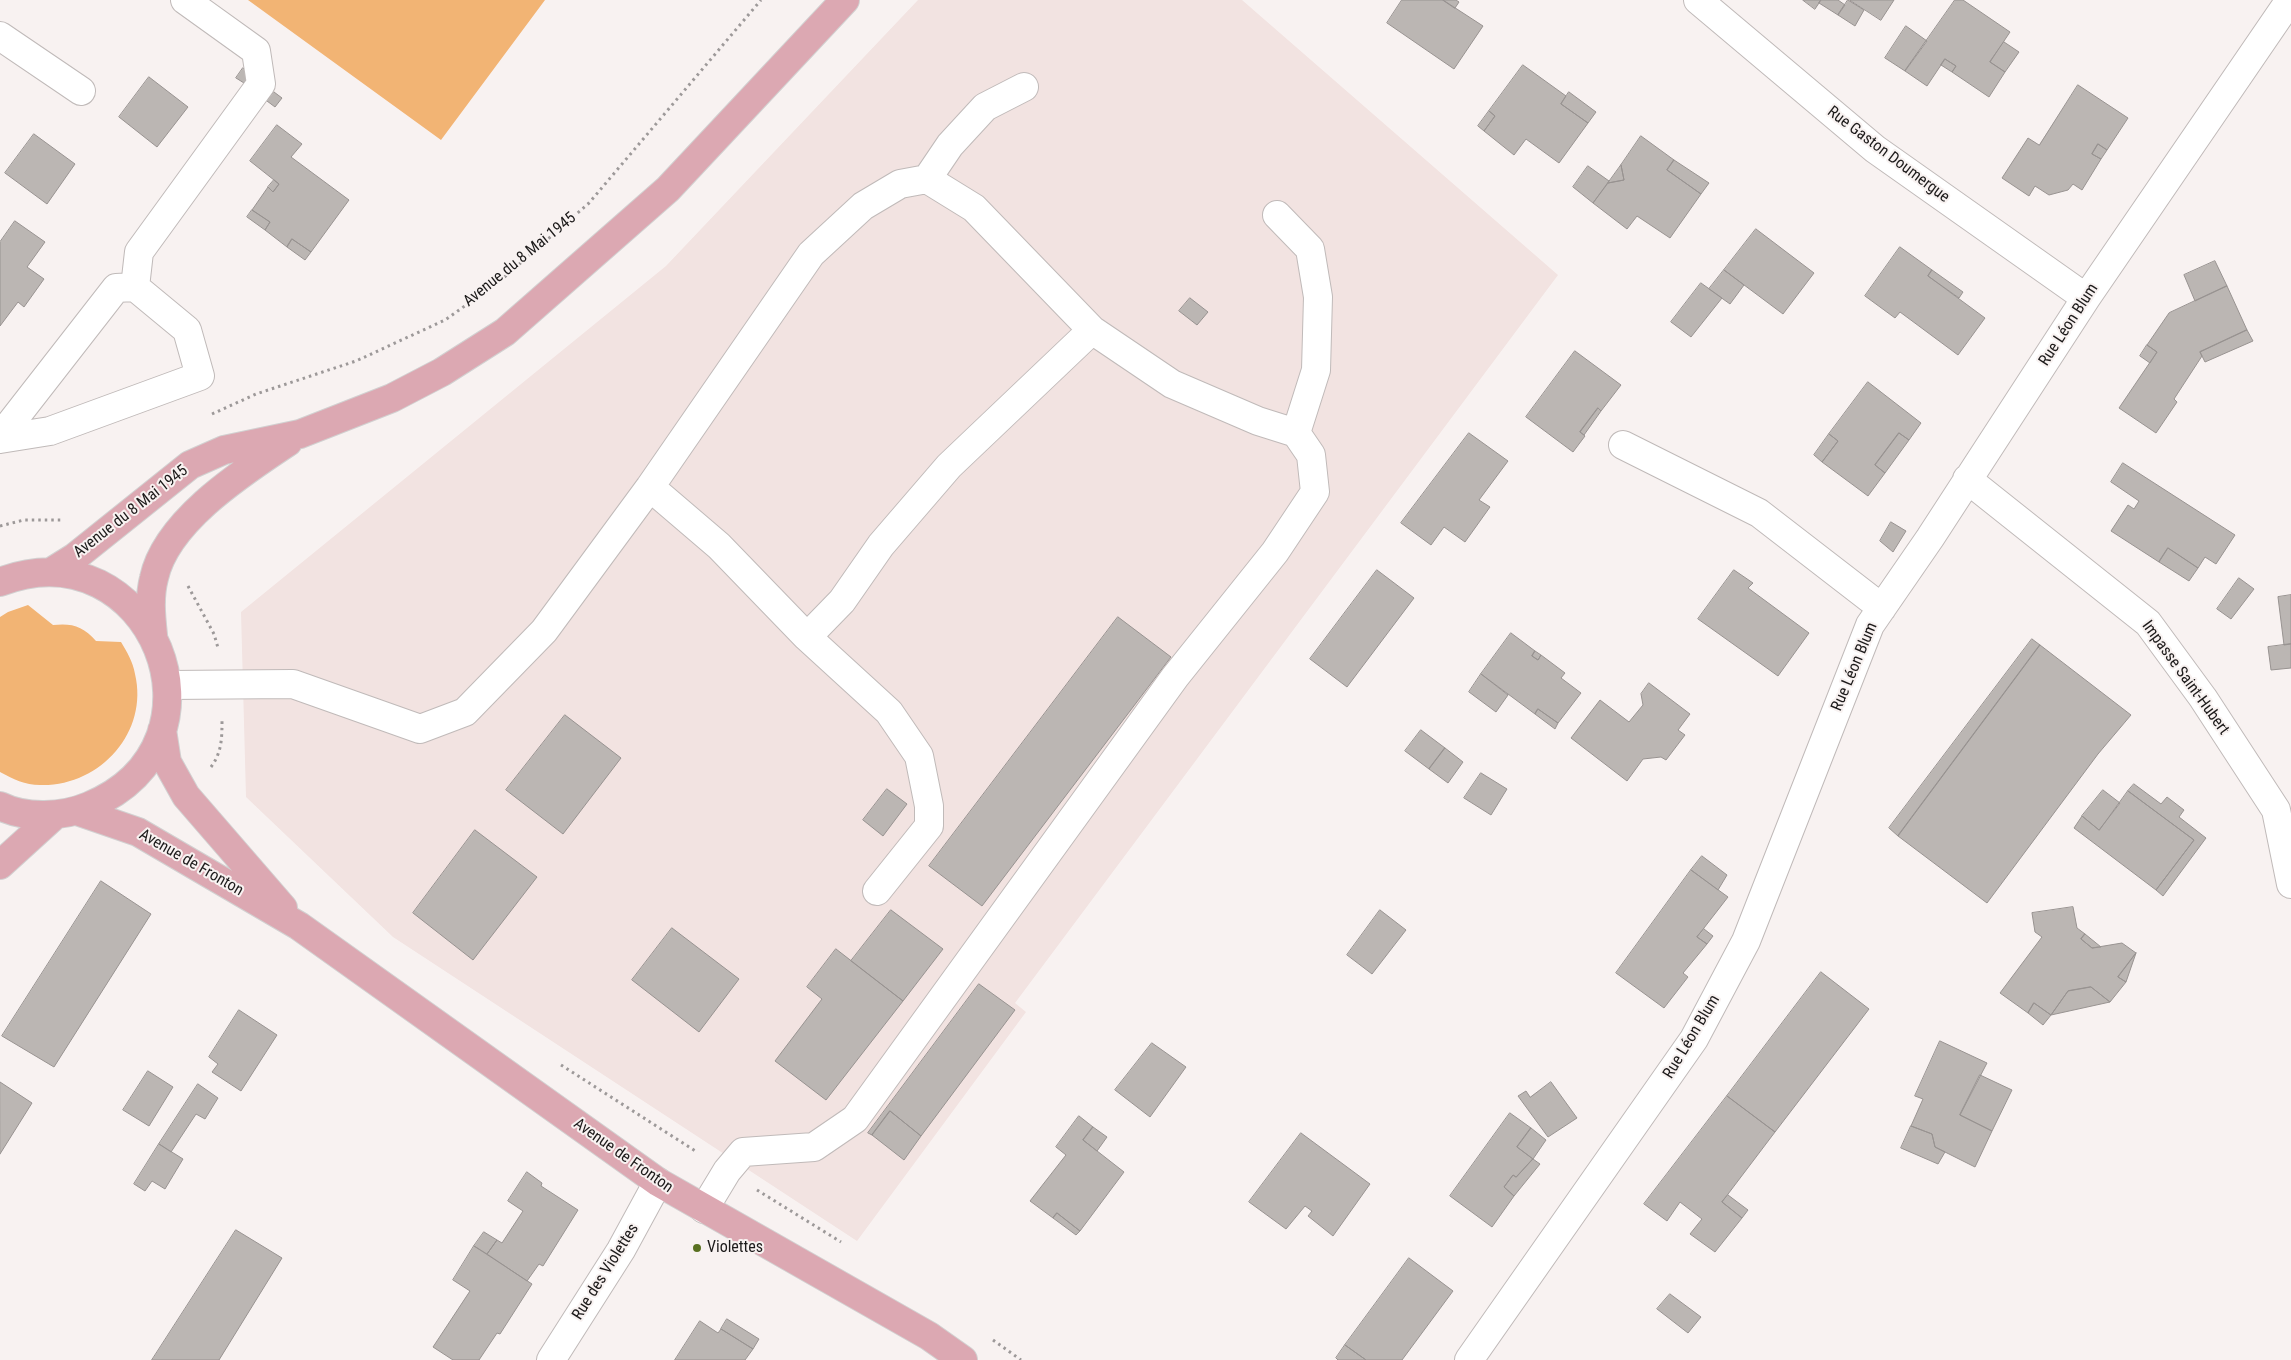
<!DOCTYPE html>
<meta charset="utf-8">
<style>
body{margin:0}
canvas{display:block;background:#f8f2f1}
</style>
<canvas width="2291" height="1360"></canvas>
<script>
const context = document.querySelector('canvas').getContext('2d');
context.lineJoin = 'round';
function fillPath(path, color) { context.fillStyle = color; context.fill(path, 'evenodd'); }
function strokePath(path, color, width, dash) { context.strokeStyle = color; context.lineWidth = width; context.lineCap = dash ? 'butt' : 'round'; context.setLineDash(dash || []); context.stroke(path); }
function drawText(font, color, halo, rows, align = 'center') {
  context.font = font + ' "Roboto Condensed",sans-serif'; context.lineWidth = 4; context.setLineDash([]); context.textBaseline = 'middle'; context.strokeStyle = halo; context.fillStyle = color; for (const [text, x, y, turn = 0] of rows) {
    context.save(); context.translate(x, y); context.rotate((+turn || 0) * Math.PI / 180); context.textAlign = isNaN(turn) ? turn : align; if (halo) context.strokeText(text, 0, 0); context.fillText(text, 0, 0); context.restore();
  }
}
fillPath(new Path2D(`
 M918,0H1242L1558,275L1015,1003L1026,1012L857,1241L393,937L246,797L241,612L666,266Z`), '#f2e3e1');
fillPath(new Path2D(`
 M248,0H545L441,140Z
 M28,605L53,625C72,623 83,626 96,641L121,642C127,652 133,662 135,674C149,733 99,787 40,785C25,785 13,779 0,772V617L8,612Z`), '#f2b474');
const building = new Path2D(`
 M1402,0H1443L1483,26L1454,69L1387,23Z
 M1443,0H1456L1459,2L1455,8Z
 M1803,0H1821L1815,9Z
 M1821,0H1838L1845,5L1838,15L1819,3Z
 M1848,0L1864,10L1855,26L1838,15Z
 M1850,0H1894L1881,20Z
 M1955,0H1963L2010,32L1990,62L2005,72L1989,97L1952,72L1956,66L1945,59L1927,86L1905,71Z
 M1906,26L1927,41L1905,71L1885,58Z
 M2004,42L2019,52L2005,72L1990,62Z
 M1945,59L1956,66L1952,72L1941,65Z
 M1523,65L1566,96L1561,104L1588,123L1559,163L1526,139L1514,155L1484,131L1495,116L1489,111Z
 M243,68L250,74L244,83L236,78Z
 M149,77L188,107L157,147L119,117Z
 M2078,85L2128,118L2107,150L2098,144L2092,154L2101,159L2082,190L2073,184L2068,190L2049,195L2035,186L2029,196L2002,178L2028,138L2039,145Z
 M274,92L282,98L275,107L267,101Z
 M1569,92L1596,112L1588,123L1561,104Z
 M1489,111L1495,116L1484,131L1478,126Z
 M277,125L302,144L291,157L349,200L311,252L292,239L287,247L265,230L270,222L252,210L268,187L273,192L279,184L250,161Z
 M34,134L75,164L47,204L5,173Z
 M1641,136L1674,160L1667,170L1701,194L1670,238L1637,216L1627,229L1593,203L1608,183L1624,180L1621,165Z
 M2098,144L2107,150L2101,159L2092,154Z
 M1674,160L1709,183L1701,194L1667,170Z
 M1621,165L1624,180L1608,183Z
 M1588,166L1609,181L1593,203L1573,187Z
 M274,180L279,184L273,192L268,187Z
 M252,210L270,222L265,230L247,217Z
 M15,221L45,242L27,267L44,279L24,307L18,302L0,326V242Z
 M1756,229L1814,273L1783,314L1724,270Z
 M292,239L311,252L305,260L287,247Z
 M1900,247L1932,270L1928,276L1985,318L1958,355L1900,312L1895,318L1865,296Z
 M2215,261L2227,286L2195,301L2184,275Z
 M1724,270L1744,285L1730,304L1709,289Z
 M1932,270L1963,292L1959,298L1928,276Z
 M1701,283L1722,298L1691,337L1671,322Z
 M2227,286L2247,330L2200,352L2202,356L2174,399L2177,402L2156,433L2119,408L2157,352L2147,345L2169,313Z
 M1190,298L1208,312L1197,325L1179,311Z
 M2247,330L2253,341L2205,362L2200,352Z
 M2147,345L2157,352L2150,363L2140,356Z
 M1575,351L1621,385L1601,411L1598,408L1580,432L1585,436L1573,452L1526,417Z
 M1868,382L1921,423L1909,440L1899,433L1875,465L1885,473L1868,496L1822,462L1838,441L1829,434Z
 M1598,408L1601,411L1584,435L1580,432Z
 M1469,433L1508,461L1479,500L1490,507L1465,542L1444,527L1431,545L1401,523Z
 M1899,433L1909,440L1885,473L1875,465Z
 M1829,434L1838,441L1822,462L1814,455Z
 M2123,463L2235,535L2216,564L2205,557L2198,568L2168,548L2159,562L2111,531L2128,505L2134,509L2139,501L2111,482Z
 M1891,522L1906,531L1893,552L1880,541Z
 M2168,548L2198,568L2189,581L2159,562Z
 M1377,570L1414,598L1347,687L1310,659Z
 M1734,570L1753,583L1748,588L1809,633L1778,676L1698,619Z
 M2239,578L2254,589L2231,619L2217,609Z
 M2291,595V644L2284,645L2278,597Z
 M1118,617L1171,657L982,906L929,866Z
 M1511,633L1535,651L1532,656L1538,660L1541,655L1565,673L1561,678L1581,693L1558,723L1538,709L1535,714L1481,674Z
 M2032,639L2040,645L1898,836L1889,828Z
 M2291,644V668L2271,670L2268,647Z
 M2040,645L2131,715L2098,754L1987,903L1898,836Z
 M1535,651L1541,655L1538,660L1532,656Z
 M1481,674L1508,695L1496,712L1469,692Z
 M1649,683L1690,714L1678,730L1685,735L1666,760L1661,757L1643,759L1627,781L1571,738L1600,700L1629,722L1643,705L1641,694Z
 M1538,709L1558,723L1555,729L1535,714Z
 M565,715L621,758L563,834L506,790Z
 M1421,730L1445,748L1429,769L1405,751Z
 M1445,748L1463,762L1448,783L1429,769Z
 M1481,773L1507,789L1491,815L1464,798Z
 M2134,784L2161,804L2167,797L2184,810L2179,817L2206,838L2163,896L2156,890L2194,840L2128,791Z
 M887,789L907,804L883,836L863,820Z
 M2103,790L2120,803L2099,830L2082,816Z
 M2128,791L2194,840L2156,890L2074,828L2082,816L2099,830Z
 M475,830L537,877L473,960L413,913Z
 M1702,856L1727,875L1718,890L1691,870Z
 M1691,870L1728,897L1697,937L1707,944L1683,973L1688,977L1664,1008L1616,973Z
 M101,881L151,914L54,1067L2,1036Z
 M2073,907L2077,928L2085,934L2081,939L2092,948L2122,943L2136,953L2118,977L2126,982L2110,1002L2091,987L2068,991L2051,1015L2034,1003L2028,1013L2000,993L2042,937L2035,932L2032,913Z
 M891,910L943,949L903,1001L851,961Z
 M1380,910L1406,930L1372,974L1347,955Z
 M672,928L739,979L699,1032L632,980Z
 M1704,929L1713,936L1707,944L1697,937Z
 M2085,934L2101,947L2092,948L2081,939Z
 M836,949L903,1001L826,1100L775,1061L822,999L807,987Z
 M2136,953L2126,982L2118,977Z
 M1821,972L1869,1009L1775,1132L1727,1096Z
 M979,984L1015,1010L921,1136L890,1111L872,1135L868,1133Z
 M2091,987L2110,1002L2051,1015L2068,991Z
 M2034,1003L2051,1015L2043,1025L2028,1013Z
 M239,1010L277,1035L241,1091L212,1072L218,1064L209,1057Z
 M1940,1041L1987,1063L1960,1115L1992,1131L1975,1167L1935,1147L1932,1134L1911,1126L1923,1099L1915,1096Z
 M1152,1043L1186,1067L1150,1117L1115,1090Z
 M148,1071L173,1087L149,1126L123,1110Z
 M1980,1075L2012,1090L1992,1131L1960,1115Z
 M0,1082L32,1103L0,1154Z
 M1551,1082L1577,1118L1548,1137L1518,1096L1526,1091L1530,1097Z
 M198,1084L218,1098L205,1119L196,1114L171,1152L159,1144Z
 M1727,1096L1775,1132L1722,1202L1742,1218L1715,1252L1690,1234L1702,1219L1680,1202L1667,1221L1644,1204Z
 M890,1111L921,1136L904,1160L872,1135Z
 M1510,1113L1531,1128L1517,1147L1533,1159L1516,1177L1513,1175L1504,1187L1514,1196L1492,1227L1450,1196Z
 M1079,1116L1093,1127L1083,1140L1124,1172L1080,1231L1057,1213L1053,1218L1030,1201L1066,1155L1056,1147Z
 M1911,1126L1932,1134L1935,1147L1945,1152L1938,1164L1901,1148Z
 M1093,1127L1107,1137L1097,1151L1083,1140Z
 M1531,1128L1546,1140L1533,1159L1517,1147Z
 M1301,1133L1370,1184L1333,1236L1308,1216L1312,1211L1305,1206L1286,1229L1249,1202Z
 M159,1144L183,1159L165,1189L152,1181L145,1191L134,1184Z
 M1533,1159L1540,1164L1514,1196L1504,1187L1513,1175L1516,1177Z
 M527,1172L542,1183L541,1186L578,1210L543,1266L539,1264L527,1281L487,1254L497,1240L502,1243L523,1211L508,1201Z
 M1728,1195L1748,1210L1742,1218L1722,1202Z
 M1057,1213L1080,1231L1076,1235L1053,1218Z
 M236,1230L282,1258L219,1360H152Z
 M484,1232L497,1240L487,1254L474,1246Z
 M474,1246L532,1284L500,1334L497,1333L479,1360H453L433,1347L470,1291L453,1280Z
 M1409,1258L1453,1291L1402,1360H1366L1345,1345Z
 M1670,1294L1701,1317L1688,1333L1657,1309Z
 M727,1319L759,1339L753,1349L721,1329Z
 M700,1321L718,1333L721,1329L753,1349L745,1360H675Z
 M1345,1345L1366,1360H1338L1336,1358Z`);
fillPath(building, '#bbb6b3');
strokePath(building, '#989391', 1);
const minor = new Path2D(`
 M1698,0L1875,149L2086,298
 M0,36L81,91
 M927,179L950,145L985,107L1024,87
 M1277,215L1310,249L1318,297L1316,370L1296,433
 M135,287L139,252L261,84L256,51L185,0
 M0,437L116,288L135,287L187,330L200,376L50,431L0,439
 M1623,445L1759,513L1882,608
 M1967,479L2148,623L2203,698L2276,810L2291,884
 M650,487L719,546L807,637L889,712L919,756L929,806V826L877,891
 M807,637L842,601L881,545L949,466L1092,330
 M168,685L293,684L420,729L465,712L544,631L650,487L811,254L863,206L900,184L927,179L974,208L1092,330L1172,384L1258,421L1296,433L1311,455L1315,492L1275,552L1175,677L855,1119L814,1147L743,1152L727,1171L704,1209
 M551,1360L621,1250L658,1182
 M1469,1360L1694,1039L1746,941L1870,625L1930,538L2086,298L2290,0`);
const major = new Path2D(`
 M51,572L75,557L190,465L224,450L300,434L392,398L442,372L505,332L668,189L845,0
 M0,582C150,524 241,743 89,806C63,817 26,819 0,806
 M153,635C151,616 149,597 154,578C166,521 243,472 288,442
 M162,730L167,762L186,796L283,908
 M77,811L138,832L299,926L658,1182L929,1336L963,1360
 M0,865L55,815`);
strokePath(minor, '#c0bab9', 30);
strokePath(major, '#d2d1d1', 30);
strokePath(new Path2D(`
 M212,414L256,394L356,361L445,320L500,281L589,203L761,0
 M0,526L24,520H61
 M188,586L214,634L218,648
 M211,767C222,752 222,738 222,719
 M561,1065L697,1152
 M757,1190L841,1242
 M993,1340L1021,1360`), '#9d9999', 3, [2.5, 4]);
strokePath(minor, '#fff', 28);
strokePath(major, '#dca8b2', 28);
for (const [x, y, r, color] of [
 [697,1248,5,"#597020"]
]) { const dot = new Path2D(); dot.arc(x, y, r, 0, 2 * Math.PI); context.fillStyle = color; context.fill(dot); strokePath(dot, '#f8f2f1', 2); }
drawText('16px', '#1c1a1a', '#f8f2f1', [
 ["Rue Gaston Doumergue",1888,155,37],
 ["Avenue du 8 Mai 1945",520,260,-39],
 ["Rue Léon Blum",2069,325,-57],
 ["Avenue du 8 Mai 1945",131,512,-38],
 ["Rue Léon Blum",1855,667,-67],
 ["Impasse Saint-Hubert",2185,678,54],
 ["Avenue de Fronton",191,863,30],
 ["Rue Léon Blum",1692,1037,-59],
 ["Avenue de Fronton",623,1156,35],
 ["Rue des Violettes",606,1272,-58]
]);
drawText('16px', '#1c1a1a', '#f8f2f1', [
 ["Violettes",707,1248]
], 'left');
</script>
